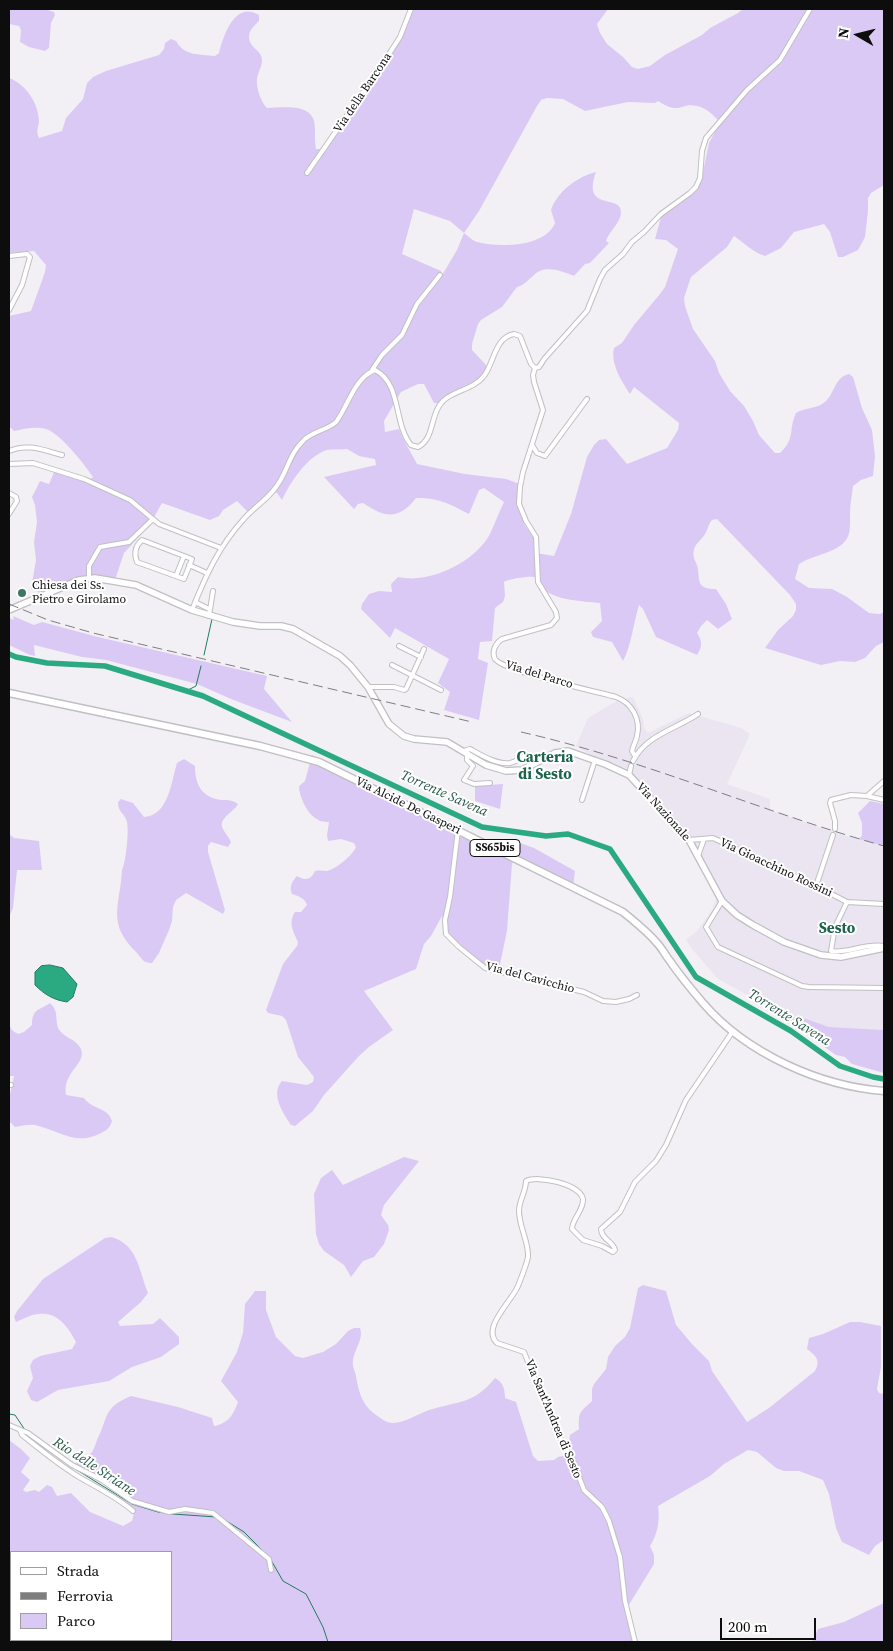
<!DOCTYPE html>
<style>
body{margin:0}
#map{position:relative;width:893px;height:1651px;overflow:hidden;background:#f2f0f4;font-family:"Source Serif 4",serif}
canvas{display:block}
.frame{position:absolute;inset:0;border:10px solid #0d0d0e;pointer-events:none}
.legend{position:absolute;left:10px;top:1551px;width:162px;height:90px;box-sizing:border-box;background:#fff;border:1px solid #9e9e9f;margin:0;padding:6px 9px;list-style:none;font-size:15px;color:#0d0d0e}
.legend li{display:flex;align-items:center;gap:10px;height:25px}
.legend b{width:25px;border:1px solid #9e9e9f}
.north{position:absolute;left:833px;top:10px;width:50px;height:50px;-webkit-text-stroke:4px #fff;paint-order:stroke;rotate:278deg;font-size:14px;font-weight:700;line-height:20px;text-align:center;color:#0d0d0e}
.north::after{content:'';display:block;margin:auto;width:18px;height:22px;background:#0d0d0e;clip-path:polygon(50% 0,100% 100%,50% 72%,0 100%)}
.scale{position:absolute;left:720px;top:1618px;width:96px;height:22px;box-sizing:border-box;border:2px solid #0d0d0e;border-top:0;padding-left:6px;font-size:15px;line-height:18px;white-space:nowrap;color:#0d0d0e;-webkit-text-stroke:4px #fff;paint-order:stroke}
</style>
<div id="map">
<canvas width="893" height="1651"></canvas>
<div class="frame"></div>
<ul class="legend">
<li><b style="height:6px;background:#fff"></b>Strada</li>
<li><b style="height:6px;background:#7e7d7f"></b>Ferrovia</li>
<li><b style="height:14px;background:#dbc9f5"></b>Parco</li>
</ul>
<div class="north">N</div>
<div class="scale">200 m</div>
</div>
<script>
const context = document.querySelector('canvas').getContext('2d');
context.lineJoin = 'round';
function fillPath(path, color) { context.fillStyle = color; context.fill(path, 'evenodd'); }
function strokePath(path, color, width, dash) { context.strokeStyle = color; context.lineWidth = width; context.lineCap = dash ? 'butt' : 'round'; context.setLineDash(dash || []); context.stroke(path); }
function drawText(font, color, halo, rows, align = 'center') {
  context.font = font + ' "Source Serif 4",serif'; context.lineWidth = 4; context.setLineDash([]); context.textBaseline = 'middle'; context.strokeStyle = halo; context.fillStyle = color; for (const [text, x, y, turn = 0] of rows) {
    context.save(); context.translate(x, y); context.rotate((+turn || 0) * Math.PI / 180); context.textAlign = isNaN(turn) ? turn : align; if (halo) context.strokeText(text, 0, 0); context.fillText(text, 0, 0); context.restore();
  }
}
fillPath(new Path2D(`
 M633,697L643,719L644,728L648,733L689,713L741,728L750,734L727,784L770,799V810L836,833L884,846V1030L829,1027L798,1016L789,1019L755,999L718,979L692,949L686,940L697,931L712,910L716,898L701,865L678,825L628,774V769L594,757L576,746L588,718L620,699Z`), '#eae5f1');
fillPath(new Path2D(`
 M9,9H45L54,12L55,15L51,23L49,48L45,51L29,47L20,42L21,30L19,26L9,24Z
 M410,9H608L597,24L600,33L607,44L623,57L632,67L638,69L650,66L665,55L702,35L710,28L738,13L743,9H884V185L871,193L868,198V211L865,237L858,250L843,257H838L830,232L824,224L794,232L781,248L765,256C754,253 743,242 734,236L727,247L691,277L684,298L685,306L693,329L715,361L719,373L730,391L744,406L753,421L759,435L775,453H780C796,438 788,430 796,413C806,407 818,409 826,401C835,392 835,377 849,374L853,377L862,408L872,430L875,456L873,476L861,480L853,486C852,495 850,504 850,513C850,530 852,540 835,549C823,555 810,557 799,564L795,579L809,588L832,589L847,597L869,613L880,614L884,612V642L876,646L865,658L855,662L840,661L821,665L765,648L778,630L793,616L796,610V604L790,595L717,519L712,520C708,525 708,529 705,534C702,540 695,543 694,550C692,556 695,560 697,565C701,579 694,589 716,589L726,604L732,619L718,629L707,620L701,626L697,633C703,642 702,647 697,655L656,637L643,609L639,605C634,621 631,647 623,661L612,642L593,637L591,632L602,621L600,603C582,601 558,601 543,589C539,586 539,579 534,577C529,576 508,579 504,582L505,596L503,602L495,608L492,641L480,642L478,659L488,663L479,720L444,710L450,692L438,683L449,659L395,628L390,638L361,609L362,604L369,594L379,591L392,592L391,584L398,577C404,578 411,579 417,578C444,576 477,558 490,534C495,523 499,512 504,502L484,488L479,490L469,514C449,504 440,498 416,498C399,520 385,518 363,503L358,504L354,509L324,477L376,465L375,459L359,456L347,449C340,450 333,449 327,450C307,456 290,483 282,500L277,493L269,492L248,512L237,501L223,510L219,516L210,520L162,503L149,526L124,553L115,580L92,577L37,595L39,592L31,589L36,560L34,542L37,522L35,505L32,497L40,481L49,484L55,470L88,481L93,477C85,465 60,433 46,429C36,426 23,429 14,431L9,426V316L31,311L45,272L46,265L34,251L9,253V78C26,84 39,104 39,122C38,128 36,132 39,138L62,131L66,118L83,99L87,83L93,77L106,71L159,55L164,49L165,43L171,39L176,41C184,56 199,54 215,56L219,53C223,36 235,0 259,15V21C254,26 249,30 249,37C249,48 262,50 262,60C262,67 258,72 257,79C256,88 261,102 267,108C281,108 309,103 314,121C316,130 314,140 316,149H321L386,57L398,38ZM547,98L563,99L585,111L628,102L655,103L658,101C682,116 679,102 697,106C707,108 714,116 720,122L709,143L701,181L698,185L667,210L661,217L655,239L666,240L678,249L665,287L660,294L634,325L622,343L614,348C610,363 622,382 630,394L634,387L679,423L678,430L667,448L627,464L606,439L599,440L594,445L587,457L571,514L554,556L536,553L535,540L525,526L518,508L517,498L520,484L506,479L465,474L417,464C411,452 404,442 399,429L385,432L384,421L401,392L418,384H424L434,403H440L478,381L483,376L487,366L472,350V344L478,324L481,320L502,307L517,287C524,285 527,281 533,276C544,264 561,271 574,276L585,264L590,263L609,243L606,241C609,231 620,224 621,213C623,193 581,213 596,172C578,176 557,192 551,210L555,223C545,247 500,248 477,242C473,241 468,236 464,233L479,211L537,106L541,100ZM414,209L450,221L464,233L457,250L441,277V271L402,254Z
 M13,616L34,625L42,622L98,637L267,676L264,689L292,722L231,699L197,684L106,660L82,657L34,645L35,656L30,655L9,645V618L14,620Z
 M312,755L368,785L489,845L520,843L534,848L575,871L573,887L514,860L512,864L507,931L499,969L481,965L450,940L442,916L431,936L424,944L416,969L364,991L393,1030L369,1047L359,1056L324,1095L313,1111L295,1126L291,1125C283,1113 270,1094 282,1081L307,1085L313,1082L314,1077L298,1057L286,1020L282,1016L268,1013L266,1010L283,964L297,946L298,942C293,931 288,923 295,912H301L307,905C305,898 298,896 292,894C289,887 292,881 297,876C305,881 311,880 315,871C320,870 323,871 327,871C336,869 353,855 356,847L354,843L341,839L328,841L327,835L329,822C325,822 320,822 317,819C307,814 299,796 299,786L305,781Z
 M184,759L195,766C195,785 202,798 222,800C228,800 233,800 238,804C234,812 220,817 222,827C224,832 229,837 231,842L228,847L211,842L208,846V852L225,910L223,914L186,893L176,900L173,907L172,921L169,930L159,953L152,963C143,963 142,959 137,953C106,923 120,907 122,870C126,862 129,831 127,822C125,813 118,813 118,802L121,799L133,803L144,817C169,815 171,782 177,763Z
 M503,784L500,809L475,801V786Z
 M870,801L884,804V846L858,839L862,836V823L858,813Z
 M9,834L14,838L39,841L42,870H17L13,908L9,917Z
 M50,1003C59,1011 55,1019 58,1028C63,1038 77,1039 81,1049C87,1064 62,1072 66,1095L84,1098C91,1109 108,1107 112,1121C110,1129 105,1131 99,1134C75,1146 58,1130 35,1125C28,1124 22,1126 15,1127L9,1121V1099L14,1076H9V1022C10,1028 12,1031 18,1034L24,1032L32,1025C32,1009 38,1011 50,1003Z
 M798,1016L829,1027L884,1030V1073L852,1064L845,1057L836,1055L813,1039L789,1019Z
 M404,1157L419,1161L384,1205L381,1215L388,1225L389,1230L384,1244L374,1257L363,1261L351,1277L344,1265L324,1251L319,1244L316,1234L314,1194L321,1178L332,1170L343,1185Z
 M111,1237C138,1244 139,1271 148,1293L141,1302L118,1322L120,1326L153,1324L160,1318L179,1337V1344L161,1357L132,1367L109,1381L58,1390L37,1402L31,1400L27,1391L33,1378L30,1366L33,1360L40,1356L72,1349L76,1342C69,1328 57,1311 39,1314C32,1314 23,1319 16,1322L14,1317L17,1311L43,1279L105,1238Z
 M643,1285L666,1291L676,1325L692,1344L709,1361L712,1371L747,1422L769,1408L815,1371C821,1360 816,1356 807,1349L809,1338L823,1334L850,1322H860L881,1326V1367L877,1389L879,1393L884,1394V1540L875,1546L869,1555L842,1542L836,1528L829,1494L823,1480L799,1471H784L776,1468L757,1452L748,1450L724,1464L710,1476L658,1506C660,1519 658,1534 650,1546L654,1555V1564L627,1608L637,1642H71L73,1640H171V1552H11V1605L9,1604V1440L21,1449L30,1458L21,1472L30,1480L23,1490L26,1492L35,1490L39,1492L47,1485L52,1487L57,1496L71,1493L90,1512L123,1526L132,1521L134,1513L120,1500L117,1491L73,1465C79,1461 86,1458 90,1454C94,1451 95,1445 97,1440C109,1417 102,1408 131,1396L178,1407L212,1418L214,1426C229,1423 233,1415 238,1402L221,1381L237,1352L243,1333L245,1304L255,1291H266V1310L276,1337L295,1356L303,1358L323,1352L336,1344L348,1331L354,1328H360C364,1340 354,1349 353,1361C352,1366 355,1371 356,1376C359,1394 363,1407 379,1417C383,1420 388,1423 393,1423C404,1423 418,1414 429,1410C459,1401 474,1404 495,1378C503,1382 505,1389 505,1398L516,1402L533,1456L538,1461L554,1460L558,1457L574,1453L569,1441L570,1435L579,1429C578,1412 580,1412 592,1401V1389L594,1384L606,1369L608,1357L615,1346L625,1337L630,1328L638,1288Z
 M884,1603V1642H812L818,1629L844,1622Z`), '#dbc9f5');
const water = new Path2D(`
 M50,965L63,968L77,984L73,997L67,1002C54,1000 45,995 35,985V972L41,966Z`);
fillPath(water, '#2baa82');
strokePath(water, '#227b5f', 1);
strokePath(new Path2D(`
 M204,655L212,619
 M186,691L196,686L201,666
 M9,1414L15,1415L25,1430
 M25,1434L67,1463
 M72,1467L132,1504L158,1512L173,1514L216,1517
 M220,1517L244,1532L265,1553
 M271,1560L283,1581L306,1594L323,1627L328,1642`), '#227b5f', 1);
strokePath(new Path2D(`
 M9,654L16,657L47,663L105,666L203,696L482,827L546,836L568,834L610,849L696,977L791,1031L840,1066L873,1077L884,1079`), '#2baa82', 5.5);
const street = new Path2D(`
 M307,173L382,65L400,37L411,9
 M9,256L27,254L30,257L22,285L9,310
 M535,368L533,375L534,382L543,410L523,472L520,487L519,504L526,521L536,537L538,582L556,612L557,618L551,625L502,639C496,643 491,651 495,659C503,671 598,692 616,697C632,703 641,719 637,736C636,741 633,746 632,751L635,756
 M372,370L382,355L402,335L417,304L440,275
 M532,445L537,453L545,456L587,399
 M9,451C27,443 43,450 62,455
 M9,464L33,463L84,479L130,500L159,524L221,548
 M9,493L16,497L17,501L9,514
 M142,540L192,559L184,579L137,562C134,554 135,546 142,540Z
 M189,565L207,573
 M176,576L184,556
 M89,577V566L100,547L129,542L153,519
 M195,602L209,609
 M192,610C205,577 219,546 243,520C253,508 267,500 276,487C287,473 289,454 303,441C312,431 326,431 336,422C348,406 355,377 375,370C402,384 393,423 411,445L418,447C432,440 431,422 437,410C445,390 472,392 484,376C494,363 495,337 514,334L520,336L531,364L535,368L539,367L545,358L587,311L600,279L605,270L623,254L632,242L644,232L661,214L690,193L696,187L700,178L702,151L706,138L747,90L780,60L810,9
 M209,616L213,591
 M399,646L421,657
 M392,665L441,690
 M368,687H394L404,690L406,689L424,649
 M464,751L470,749C481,755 497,765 510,763C515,762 521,758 525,756
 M467,753V760L473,766L464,780L474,784L490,783
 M633,761C646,735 676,729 698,714
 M629,775L631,766
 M867,796L884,800
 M582,800L595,760
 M835,829V821L830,803L831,800L851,795L867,796L884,781
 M458,830L450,897L445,920L446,934L459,947L485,968L584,992L603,1001L616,1002L629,999L637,995
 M689,840L713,838L816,886L847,902L884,904
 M698,856L704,839
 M816,886L833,835
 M722,901L706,927L718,947L802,986L809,987L884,988
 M847,902L835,927L831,951C846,954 865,943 884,946
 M9,1085H11
 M9,1425L28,1433L72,1465L102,1480L132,1501L169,1512L185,1509L213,1513L269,1559L271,1570
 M20,1430L22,1435C41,1450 59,1465 79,1477C98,1488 117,1497 133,1511
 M635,1642L625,1601L620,1557L609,1521L602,1507L584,1490L572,1458L555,1429L524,1352L497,1343C481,1328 512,1301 518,1286C520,1281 527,1262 528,1257C529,1242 519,1227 519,1211C519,1200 526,1192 526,1181C538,1175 580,1184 583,1199C584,1210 572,1219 572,1229L583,1240L602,1246L613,1252L615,1250C613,1241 601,1239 601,1229L620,1212L635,1182L656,1161L666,1145L686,1100L733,1031`);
const secondary = new Path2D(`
 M9,610L79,580L95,578L136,585L192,610L233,622L260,626H281L293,629L340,656L350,665L368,687L389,724L404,736L414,739L447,742L486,765L506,771L522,770L555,753L568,751L605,764L629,775L689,840L722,901L737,915L753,925L784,942L821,955L841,957L884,948`);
const primary = new Path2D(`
 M9,693L260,746L319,762L623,912C635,922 647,931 657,943C662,948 665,955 670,961C680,976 692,990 703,1003C746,1053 819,1086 884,1091`);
strokePath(street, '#c0bfc3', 6);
strokePath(secondary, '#c0bfc3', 8);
strokePath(primary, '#c0bfc3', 9);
strokePath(street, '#fff', 4);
strokePath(secondary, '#fff', 5.5);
strokePath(primary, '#fff', 6);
strokePath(new Path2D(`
 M9,604L48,620L93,633L472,722
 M521,732C645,760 762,812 884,846`), '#7e7d7f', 1, [10, 5]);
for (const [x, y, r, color] of [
 [22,593,5,"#3c7761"]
]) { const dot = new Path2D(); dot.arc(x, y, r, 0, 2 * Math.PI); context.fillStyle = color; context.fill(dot); strokePath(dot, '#fff', 2); }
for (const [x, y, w] of [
 [495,848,50]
]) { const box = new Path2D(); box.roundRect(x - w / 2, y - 8.5, w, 17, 4); context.fillStyle = '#fff'; context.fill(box); strokePath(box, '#0d0d0e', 1); }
drawText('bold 11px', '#0d0d0e', null, [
 ["SS65bis",495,848]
]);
drawText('12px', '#0d0d0e', '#fff', [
 ["Via della Barcona",363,93,-56],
 ["Via del Parco",539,675,17],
 ["Via Alcide De Gasperi",408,806,26],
 ["Via Nazionale",663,812,48],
 ["Via Gioacchino Rossini",776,868,25],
 ["Via del Cavicchio",530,978,15],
 ["Via Sant'Andrea di Sesto",553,1419,67]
]);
drawText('12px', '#0d0d0e', '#fff', [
 ["Chiesa dei Ss.",32,586],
 ["Pietro e Girolamo",32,600]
], 'left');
drawText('italic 14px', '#295947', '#fff', [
 ["Torrente Savena",444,794,24],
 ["Torrente Savena",789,1018,32],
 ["Rio delle Striane",94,1467,33]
]);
drawText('bold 15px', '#1c634c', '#fff', [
 ["Carteria",545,758],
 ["di Sesto",545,775],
 ["Sesto",837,929]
]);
</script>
